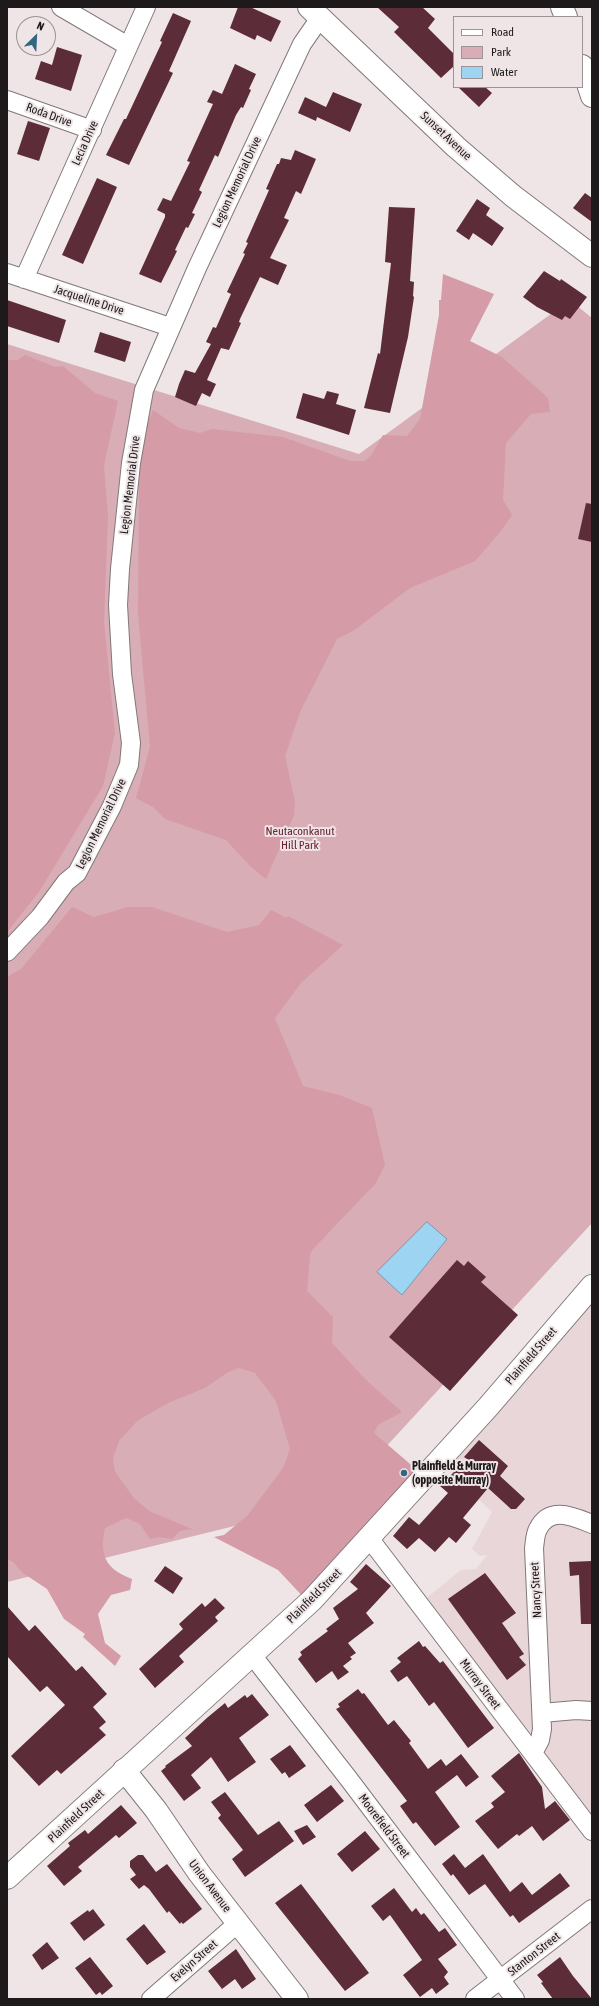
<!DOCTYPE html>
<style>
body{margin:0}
#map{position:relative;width:599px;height:2006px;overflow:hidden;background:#efe5e6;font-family:"Asap Condensed",sans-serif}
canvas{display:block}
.frame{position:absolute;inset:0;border:8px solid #1e1a1b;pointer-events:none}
.legend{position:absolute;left:453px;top:16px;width:130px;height:72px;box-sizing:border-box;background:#efe5e6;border:1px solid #9b9495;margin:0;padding:5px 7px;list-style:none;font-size:12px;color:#1e1a1b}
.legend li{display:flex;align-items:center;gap:8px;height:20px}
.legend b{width:20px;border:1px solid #9b9495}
.north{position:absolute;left:16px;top:16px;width:40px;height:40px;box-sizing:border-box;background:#efe5e6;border:1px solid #9b9495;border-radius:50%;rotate:24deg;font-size:11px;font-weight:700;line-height:16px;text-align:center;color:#1e1a1b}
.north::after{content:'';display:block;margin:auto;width:14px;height:18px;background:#306882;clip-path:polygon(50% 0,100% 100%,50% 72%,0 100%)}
</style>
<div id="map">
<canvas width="599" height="2006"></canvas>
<div class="frame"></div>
<ul class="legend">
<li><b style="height:5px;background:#fff"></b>Road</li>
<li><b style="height:11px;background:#d8adb6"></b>Park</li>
<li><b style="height:11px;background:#9cd4f2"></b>Water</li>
</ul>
<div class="north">N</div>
</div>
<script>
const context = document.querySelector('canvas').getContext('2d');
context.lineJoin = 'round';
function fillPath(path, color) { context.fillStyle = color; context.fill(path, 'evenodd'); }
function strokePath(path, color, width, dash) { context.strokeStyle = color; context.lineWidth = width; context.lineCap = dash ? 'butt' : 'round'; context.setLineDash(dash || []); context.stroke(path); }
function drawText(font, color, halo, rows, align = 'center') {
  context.font = font + ' "Asap Condensed",sans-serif'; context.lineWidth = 4; context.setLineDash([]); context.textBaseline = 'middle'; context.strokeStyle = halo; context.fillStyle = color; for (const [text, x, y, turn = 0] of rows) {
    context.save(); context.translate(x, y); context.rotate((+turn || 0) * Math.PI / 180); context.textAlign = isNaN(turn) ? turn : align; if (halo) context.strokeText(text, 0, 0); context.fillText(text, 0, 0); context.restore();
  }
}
fillPath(new Path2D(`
 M592,1285V1829L424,1600L461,1570L476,1569L487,1555L480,1556L472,1549L492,1512L439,1461Z`), '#e9d6d9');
fillPath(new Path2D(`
 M570,300L592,318V1223L336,1501L7,1582V344L359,454Z`), '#d8adb6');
fillPath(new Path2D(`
 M443,274L494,294L470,341L502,357L548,398L550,412L531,414L506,443L503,500L512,515L501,531L475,561L410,588L353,631L337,639L300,712L285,756L295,801L294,815L266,879L249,865L226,840L165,819L153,807L136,798L150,747L138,614L139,474L146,427L153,410L179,428L200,433L212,429L283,437L350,461H365L372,454L383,435L407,436L420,419L439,315V300H441Z
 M25,355L55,367L63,366L95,393L118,401L104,465L108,516L104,622L115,733L103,786L39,892L7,932V360H18Z
 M72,907L94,917L128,907H152L227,932L259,925L271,910L287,918L288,916L343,945L301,983L275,1018L303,1086L339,1095L372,1108L385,1165L376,1183L312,1250L310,1255L307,1291L333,1317L332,1343L365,1379L402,1412L378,1425L374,1433L423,1475L307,1601L278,1570L214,1537L224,1535L248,1515L283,1468L290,1449L276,1401L255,1373L239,1368L228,1372L205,1388L168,1403L137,1421L119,1441L113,1458L115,1472L134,1498L149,1511L192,1529L180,1531L172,1539L159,1537L150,1539L140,1524L126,1518L105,1528C99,1556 106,1569 132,1579L130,1590L111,1595L98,1614L105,1643L121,1656L115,1666L83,1637L85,1634L64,1619L47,1589L23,1573L13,1562L7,1559V977L21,969Z`), '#d59ba7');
const water = new Path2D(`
 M427,1222L447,1239L402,1295L377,1272Z`);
fillPath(water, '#9cd4f2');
strokePath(water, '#769cb2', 1);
fillPath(new Path2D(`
 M238,7H250L281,21L271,42L257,35L255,40L230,28Z
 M377,7H422L435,19L428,28L454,54V66L441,78L394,32L399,27Z
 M173,13L191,21L169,71L173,73L129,165L106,155L124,119H126L162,42L160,41Z
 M57,47L82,55L71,91L35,79L41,61L52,65Z
 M235,64L256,74L249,89L251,90L243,108L241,107L236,115L218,157L215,155L199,190L202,192L192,213L195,214L188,228L186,227L175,250L177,251L161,283L139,274L165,217V214L157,210L163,198L171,201L190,162L187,161L213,104L207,102L213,90L222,94Z
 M458,87H485L492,93L479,107Z
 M333,92L362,104L350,132L317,117L316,121L298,113L305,97L326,107Z
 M28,121L50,128L39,161L17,154Z
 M295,150L316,159L301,194L296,191L284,218L289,220L270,258L287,265L278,285L260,277L240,319L239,322L241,323L229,350L221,348L207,380L216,384L210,397L202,393L196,406L175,397L179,384L185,370L195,373L211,344L206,342L213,327L216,328L231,294L227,292L245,254L243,253L248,243L246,242L269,190L266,189L277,164H279L281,158L291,160Z
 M97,178L117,187L83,264L62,255Z
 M585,193L592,198V222L573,208Z
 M477,199L490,208L486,215L504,228L492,246L473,233L469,240L456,231Z
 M389,207L415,208L410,281L414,282L413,296L414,297L408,337L390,413L364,408L378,353L380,354L385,313L391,263L385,262Z
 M544,271L560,281L561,279L587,297L570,319L565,316L562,320L537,307L523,297Z
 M7,300L66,320L59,343L7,326Z
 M100,332L131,342L125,362L94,352Z
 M327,391L339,394L336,404L356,410L349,435L296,418L303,393L324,399Z
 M586,503L592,504V542L578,539Z
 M457,1260L464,1266L468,1261L486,1277L481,1282L518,1315L450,1391L389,1337Z
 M479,1440L508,1466L500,1476L525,1499L516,1509H511L488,1488L463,1518L471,1525L456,1543L449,1537L435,1552L419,1538L407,1549L393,1536L409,1517L419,1525L448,1493L440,1486L467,1459L464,1457Z
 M592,1561V1624H581L579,1575L570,1576L569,1562Z
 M366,1564L391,1586L366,1613L374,1623L348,1643L356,1653L350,1657L352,1659L343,1666L349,1672L338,1680L332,1671L316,1683L298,1659L302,1655L300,1652L328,1631L326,1629L339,1619L333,1608L358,1589L350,1582Z
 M165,1566L183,1578L173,1594L154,1581Z
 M485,1573L516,1613L502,1623L524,1654L519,1657L526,1665L507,1680L448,1599Z
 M215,1598L225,1608L215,1617L218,1621L179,1656L184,1662L155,1688L139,1669L183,1629L179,1624L202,1603L205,1607Z
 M7,1606L29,1631L35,1625L76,1671L82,1666L107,1694L93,1707L106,1722L99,1728L106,1735L61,1774L57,1770L39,1786L11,1756L65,1705L47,1686L40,1692L7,1656Z
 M419,1641L423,1647L425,1646L440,1663L443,1661L494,1728L468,1748L434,1702L429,1706L407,1676L398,1682L390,1671L401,1662L397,1658Z
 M358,1689L362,1694L364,1693L388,1725L394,1720L411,1741L409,1743L428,1769L441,1759L446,1766L461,1754L479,1777L466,1787L457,1775L435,1792L460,1827L435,1846L416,1822L413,1824L400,1806L407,1801L336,1709L340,1707L338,1704Z
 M252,1694L269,1715L239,1738L256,1762L228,1782L211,1757L191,1775L201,1788L184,1801L161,1771L166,1767L165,1766L192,1746L185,1738L208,1717L225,1703L228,1708L245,1695L247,1698Z
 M290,1745L306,1766L289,1778L285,1772L282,1774L270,1759Z
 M519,1753L542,1787L545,1809L555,1801L570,1820L543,1841L532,1826L519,1836L517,1834L498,1849L475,1821L494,1807L491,1803L505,1792L491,1776Z
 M331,1785L344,1801L317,1822L304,1805Z
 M225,1792L258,1835L279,1821L294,1841L245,1877L232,1859L243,1850L218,1818L221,1815L211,1802Z
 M121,1805L137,1823L119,1838L116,1835L78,1867L82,1871L64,1886L47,1866L70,1846L68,1843L85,1830L88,1834Z
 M307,1825L316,1837L303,1845L294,1831Z
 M365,1831L380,1849L352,1872L337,1854Z
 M454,1854L465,1868L483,1854L510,1892L522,1882L532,1895L560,1873L570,1886L519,1923L513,1915L510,1917L485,1884L469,1895L453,1874L451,1876L442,1864Z
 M138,1855H143L156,1872L167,1864L202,1909L183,1924L181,1922L180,1924L169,1911L167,1913L149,1889L144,1885L139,1889L130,1879L136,1875L130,1867V1861Z
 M301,1884L369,1973L345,1991L275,1903Z
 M394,1888L412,1912L416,1908L421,1915L424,1913L439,1932L445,1928L457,1945L438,1959L448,1972L444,1977L449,1984L436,1994L432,1988L420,1997L403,1975L422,1960L390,1915L383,1921L371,1906Z
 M93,1909L105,1925L84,1941L70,1923L88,1910L89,1912Z
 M144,1924L166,1952L147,1965L126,1939Z
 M47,1942L59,1958L42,1970L32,1955Z
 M236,1949L256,1979L242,1989L235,1979L222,1989L208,1971Z
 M90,1957L113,1986L102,1995L100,1992L96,1995L75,1968Z
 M560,1957L573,1976L592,1999H553L541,1983L543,1982L537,1975Z`), '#5c2c38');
const minor = new Path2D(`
 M61,7L128,46
 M7,100L92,130
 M7,273L170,327
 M24,279L146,7
 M7,952L40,917L66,882L77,873L112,806L129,765L131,743L122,674L118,605L120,569L131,463L144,390L197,268L302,44L320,18
 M369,1538L592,1831
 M252,1655L348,1778L515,1999
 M542,1713L576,1710L592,1711
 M533,1753L540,1740L542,1729L534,1548C535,1542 535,1534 538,1529C550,1505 574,1517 592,1524
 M151,1999L238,1923
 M475,1999L592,1909`);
const tertiary = new Path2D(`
 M124,1770L156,1810L199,1873L297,1999`);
const secondary = new Path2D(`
 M309,7L456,147L513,196L592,256
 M562,7L566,17
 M582,66L592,96
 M7,1878L312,1600L488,1407L592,1286`);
strokePath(minor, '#817879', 20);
strokePath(tertiary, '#817879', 24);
strokePath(secondary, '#817879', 24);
strokePath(minor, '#fff', 18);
strokePath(tertiary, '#fff', 22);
strokePath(secondary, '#fff', 22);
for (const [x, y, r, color] of [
 [404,1473,4,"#306882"]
]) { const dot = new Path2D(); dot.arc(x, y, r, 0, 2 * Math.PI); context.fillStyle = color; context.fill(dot); strokePath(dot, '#efe5e6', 1.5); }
drawText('12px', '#1e1a1b', '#efe5e6', [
 ["Roda Drive",49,115,20],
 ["Sunset Avenue",446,136,43],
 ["Lecia Drive",85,143,-66],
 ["Legion Memorial Drive",237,182,-65],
 ["Jacqueline Drive",89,300,18],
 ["Legion Memorial Drive",130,485,-83],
 ["Legion Memorial Drive",101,824,-64],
 ["Plainfield Street",531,1356,-49],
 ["Nancy Street",536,1590,-93],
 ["Plainfield Street",314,1596,-45],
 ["Murray Street",480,1684,53],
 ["Plainfield Street",76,1816,-43],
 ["Moorefield Street",384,1826,53],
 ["Union Avenue",210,1886,53],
 ["Stanton Street",534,1954,-38],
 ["Evelyn Street",194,1961,-41]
]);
drawText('12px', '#682337', '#efe5e6', [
 ["Neutaconkanut",300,831],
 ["Hill Park",300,845]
]);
drawText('bold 12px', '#1e1a1b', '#efe5e6', [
 ["Plainfield & Murray",412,1466],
 ["(opposite Murray)",412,1480]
], 'left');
</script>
